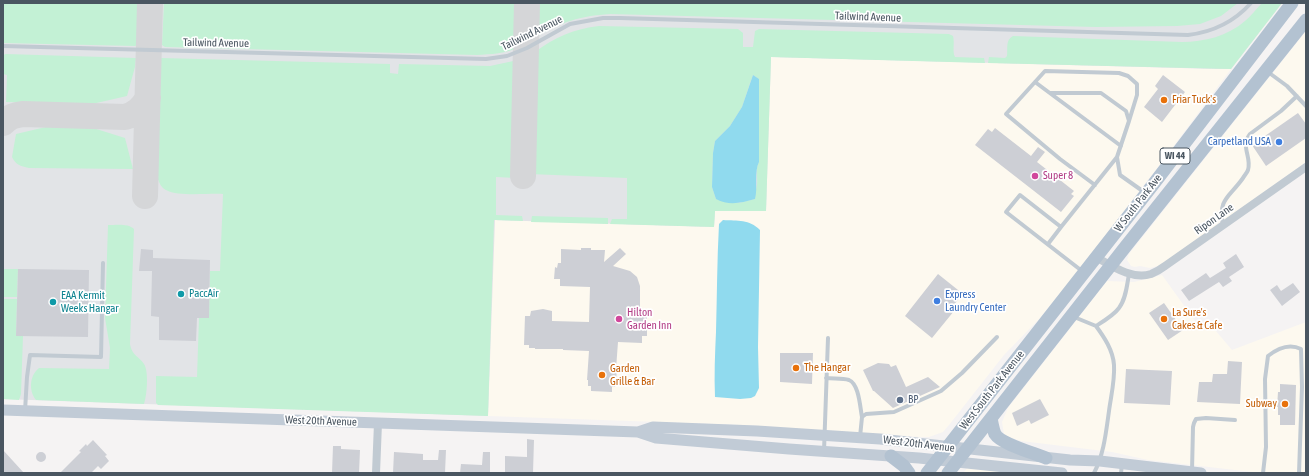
<!DOCTYPE html>
<style>
body{margin:0}
#map{position:relative;width:1309px;height:476px;overflow:hidden;background:#f5f3f3;font-family:"Asap Condensed",sans-serif}
canvas{display:block}
.frame{position:absolute;inset:0;border:4px solid #4a5661;pointer-events:none}
</style>
<div id="map">
<canvas width="1309" height="476"></canvas>
<div class="frame"></div>
</div>
<script>
const context = document.querySelector('canvas').getContext('2d');
context.lineJoin = 'round';
function fillPath(path, color) { context.fillStyle = color; context.fill(path, 'evenodd'); }
function strokePath(path, color, width, dash) { context.strokeStyle = color; context.lineWidth = width; context.lineCap = dash ? 'butt' : 'round'; context.setLineDash(dash || []); context.stroke(path); }
function drawText(font, color, halo, rows, align = 'center') {
  context.font = font + ' "Asap Condensed",sans-serif'; context.lineWidth = 3.5; context.setLineDash([]); context.textBaseline = 'middle'; context.strokeStyle = halo; context.fillStyle = color; for (const [text, x, y, turn = 0] of rows) {
    context.save(); context.translate(x, y); context.rotate((+turn || 0) * Math.PI / 180); context.textAlign = isNaN(turn) ? turn : align; if (halo) context.strokeText(text, 0, 0); context.fillText(text, 0, 0); context.restore();
  }
}
fillPath(new Path2D(`
 M1306,31V162L1161,265L1150,268L1140,266L1135,267L1131,266L1127,260L1129,254Z
 M770,57L1218,69H1231L1158,167L1073,277L1039,319L1004,355L949,425L943,432L929,437H921L744,425L488,416L494,220L714,227L715,211H766Z
 M1162,275L1198,325L1210,324L1232,350L1306,322V473H1261L1148,460L1112,452L1021,441L1009,437L1004,434L1002,422L1008,408L1107,281L1134,282Z
 M971,464L1062,473H963Z`), '#fdf9ef');
fillPath(new Path2D(`
 M3,3H1282L1231,69H1218L771,57L766,211H715L714,227L495,220L488,416L3,399Z`), '#e2e4e7');
fillPath(new Path2D(`
 M3,3H137V45L135,46L3,43Z
 M164,3H517L518,47C507,54 490,54 477,55L165,47L162,45Z
 M538,3H1238L1221,16L1200,24L1177,26L1096,27L610,14C580,16 561,22 536,37Z
 M1262,3H1282L1231,69L988,63L989,57L1005,58L1007,56C1008,49 1005,40 1013,36L1182,42C1204,42 1228,36 1245,21C1251,16 1256,9 1262,3Z
 M599,26L738,29L743,33V47H753L755,31L759,29L949,34L953,36C955,43 952,51 955,57L984,58L985,63L771,57L766,211H715L714,227L610,224L612,219H627V178L530,174L535,52C555,37 574,29 599,26ZM753,75L759,79V162C755,169 758,177 757,185C756,190 755,194 755,199L739,203L716,199L712,187L713,153L715,141L730,126L742,107L750,83Z
 M6,54L136,58L135,67L127,96L92,104L6,102L7,75L3,74V55Z
 M161,58L390,64V73L398,74L399,64L490,66L518,60L516,178L496,177V215L522,216L523,221L494,220L488,416L158,405L156,403V376L197,377L199,318H209L210,271H220L223,194C208,193 179,197 166,190C161,188 159,182 157,177Z
 M50,126L90,127L125,138L133,169L29,168C20,166 16,165 12,157L16,134Z
 M532,216L608,218V224L531,222Z
 M108,225C116,225 128,223 134,229L130,344C132,356 139,356 144,364C149,371 147,396 144,404L36,400C28,390 30,375 39,368L109,369L110,348L105,318Z
 M3,269H18L17,297H3Z
 M3,299H17L16,336H23L21,394L19,400L3,399Z`), '#c3f1d5');
fillPath(new Path2D(`
 M753,75L759,79V162C754,171 758,188 755,199C741,203 729,206 716,199L712,187L713,153L715,141L730,126L742,107Z
 M723,220C738,221 749,219 760,230L758,347L759,388L755,396L751,398L740,399L715,397C714,375 715,354 716,332C717,296 717,260 719,224Z`), '#90daee');
strokePath(new Path2D(`
 M3,123C9,117 14,115 23,114L125,117C136,114 142,108 148,98
 M523,176L527,3
 M145,196L150,3`), '#d5d6d8', 26);
fillPath(new Path2D(`
 M1163,75L1185,92L1162,122L1144,107L1158,89L1155,86Z
 M1298,113L1306,124V138L1266,166L1252,145Z
 M995,128L1031,156L1038,147L1045,152L1037,162L1074,191L1071,194L1074,196L1061,212L975,145L988,129L992,132Z
 M581,248H591V250H605L604,262L620,248L626,254L613,266L630,271L637,277L640,286V310H643V317H647V336H642V343L618,342L616,369H617L616,381L615,387H612V392L591,391V386H588V380H587L589,351L563,350V349H535V348H529V345H524L525,316H530L531,311L543,309L552,311V321L589,322L590,287L560,286V279H554L555,267L557,268L558,263H561V249L581,250Z
 M141,249L153,250V258L210,260L209,318H197L196,341L159,340V317L151,316L152,271H139Z
 M1236,254L1244,267L1229,277L1232,281L1223,287L1219,282L1189,301L1181,290L1206,273L1210,278L1226,268L1223,263Z
 M18,269L89,270L88,337L16,336Z
 M938,274L963,294L951,308L954,311L932,338L905,316Z
 M1293,283L1300,292L1282,306L1270,290L1277,285L1281,291Z
 M1164,303L1183,330L1168,340L1149,313Z
 M780,353H813L812,384L780,382Z
 M1228,361L1242,362L1240,404L1197,402L1199,382H1212L1213,374H1227Z
 M878,363L889,364L891,367L896,365L906,387L928,377L940,387L893,408L874,391H873L863,370Z
 M1126,369L1172,371L1170,405L1124,403Z
 M1280,384L1296,385L1295,425H1280V415H1278V407H1277L1278,392H1280Z
 M1040,399L1049,415L1031,424L1029,420L1017,426L1012,413Z
 M527,439L534,440L533,473H505V456L527,457Z
 M93,440L107,455L105,456L109,461L101,469L98,466L91,473H60L81,452L79,451L86,444L87,446Z
 M333,446H341V449L360,450L359,473H332Z
 M3,450L24,473H3Z
 M439,450H446L445,473H393L394,452L423,454V460H438Z
 M483,452H490V473H460L461,464L482,465Z
 M36 457a5 5 0 1 1 10 0a5 5 0 1 1-10 0Z`), '#cdcfd5');
strokePath(new Path2D(`
 M3,46L486,59L507,56L527,48L570,24L603,18H620L1188,35C1213,32 1234,22 1251,3
 M1268,72L1287,86L1306,106
 M1035,82L1121,146
 M1050,93H1101L1126,111L1129,121L1117,157L1120,175L1144,192
 M1095,185L1060,159L1006,114L1045,71L1119,73L1128,76L1137,84V95L1129,121
 M1223,225C1218,198 1229,198 1243,178C1244,176 1247,173 1248,170C1252,156 1240,148 1250,134L1281,111L1297,96
 M1048,244L1061,227
 M1082,271L1006,212L1020,195L1061,227L1117,157
 M1074,317L1096,326C1104,321 1114,315 1119,308C1126,299 1127,285 1129,274
 M826,378C833,379 842,378 849,380C859,384 860,407 862,417
 M25,411L27,377L30,355L101,357L103,263
 M860,437L862,417L866,414L894,412L941,391L962,373L997,337
 M824,451L828,338
 M1192,471L1193,427L1194,423L1196,419L1206,418L1235,420
 M1094,473C1104,454 1106,432 1109,411C1111,396 1115,380 1114,365C1113,350 1104,337 1096,326
 M1121,473L1122,464
 M1263,473L1266,447L1265,379L1268,356C1278,348 1289,343 1301,349L1302,387L1299,473`), '#c1cad2', 4);
strokePath(new Path2D(`
 M1096,257C1112,266 1132,280 1151,274C1156,272 1161,269 1165,266L1306,167
 M376,473L378,423`), '#c1cad2', 8);
strokePath(new Path2D(`
 M3,410L638,432L656,438L789,449L919,458L1062,473
 M638,432L653,427L757,431L880,439L1070,460L1100,461L1201,473`), '#c1cbd6', 11);
strokePath(new Path2D(`
 M991,418C992,423 993,429 995,434C1001,444 1034,453 1046,458
 M891,456L904,466L909,473
 M927,473L1152,186L1292,3
 M948,473L1126,246L1306,20`), '#b3c2d1', 13);
for (const [x, y, r, color] of [
 [1164,100,4,"#e8710a"],
 [1279,142,4,"#3f7fe0"],
 [1035,176,4,"#d1479c"],
 [181,294,4,"#0f9aa8"],
 [937,301,4,"#3f7fe0"],
 [53,302,4,"#0f9aa8"],
 [619,319,4,"#d1479c"],
 [1164,319,4,"#e8710a"],
 [796,368,4,"#e8710a"],
 [602,375,4,"#e8710a"],
 [900,400,4,"#5c6f8a"],
 [1285,404,4,"#e8710a"]
]) { const dot = new Path2D(); dot.arc(x, y, r, 0, 2 * Math.PI); context.fillStyle = color; context.fill(dot); strokePath(dot, '#fff', 1.5); }
for (const [x, y, w] of [
 [1175,156,30]
]) { const box = new Path2D(); box.roundRect(x - w / 2, y - 8, w, 16, 3); context.fillStyle = '#fff'; context.fill(box); strokePath(box, '#4a5661', 1); }
drawText('bold 10px', '#4a5661', null, [
 ["WI 44",1175,156]
]);
drawText('11px', '#4a5661', '#fff', [
 ["Tailwind Avenue",868,17,2],
 ["Tailwind Avenue",532,33,-26],
 ["Tailwind Avenue",216,43,1],
 ["W South Park Ave",1138,203,-52],
 ["Ripon Lane",1214,219,-35],
 ["West South Park Avenue",992,390,-52],
 ["West 20th Avenue",321,421,2],
 ["West 20th Avenue",919,444,7]
]);
drawText('11px', '#c56008', '#fff', [
 ["Friar Tuck's",1172,100],
 ["La Sure's",1172,313],
 ["Cakes & Cafe",1172,326],
 ["The Hangar",804,368],
 ["Garden",610,369],
 ["Grille & Bar",610,382],
 ["Subway",1277,404,"right"]
], 'left');
drawText('11px', '#366cbe', '#fff', [
 ["Carpetland USA",1271,142],
 ["Express",945,295,"left"],
 ["Laundry Center",945,308,"left"]
], 'right');
drawText('11px', '#b23c85', '#fff', [
 ["Super 8",1043,176],
 ["Hilton",627,313],
 ["Garden Inn",627,326]
], 'left');
drawText('11px', '#0d838f', '#fff', [
 ["PaccAir",189,294],
 ["EAA Kermit",61,296],
 ["Weeks Hangar",61,309]
], 'left');
drawText('11px', '#4e5e75', '#fff', [
 ["BP",908,400]
], 'left');
</script>
